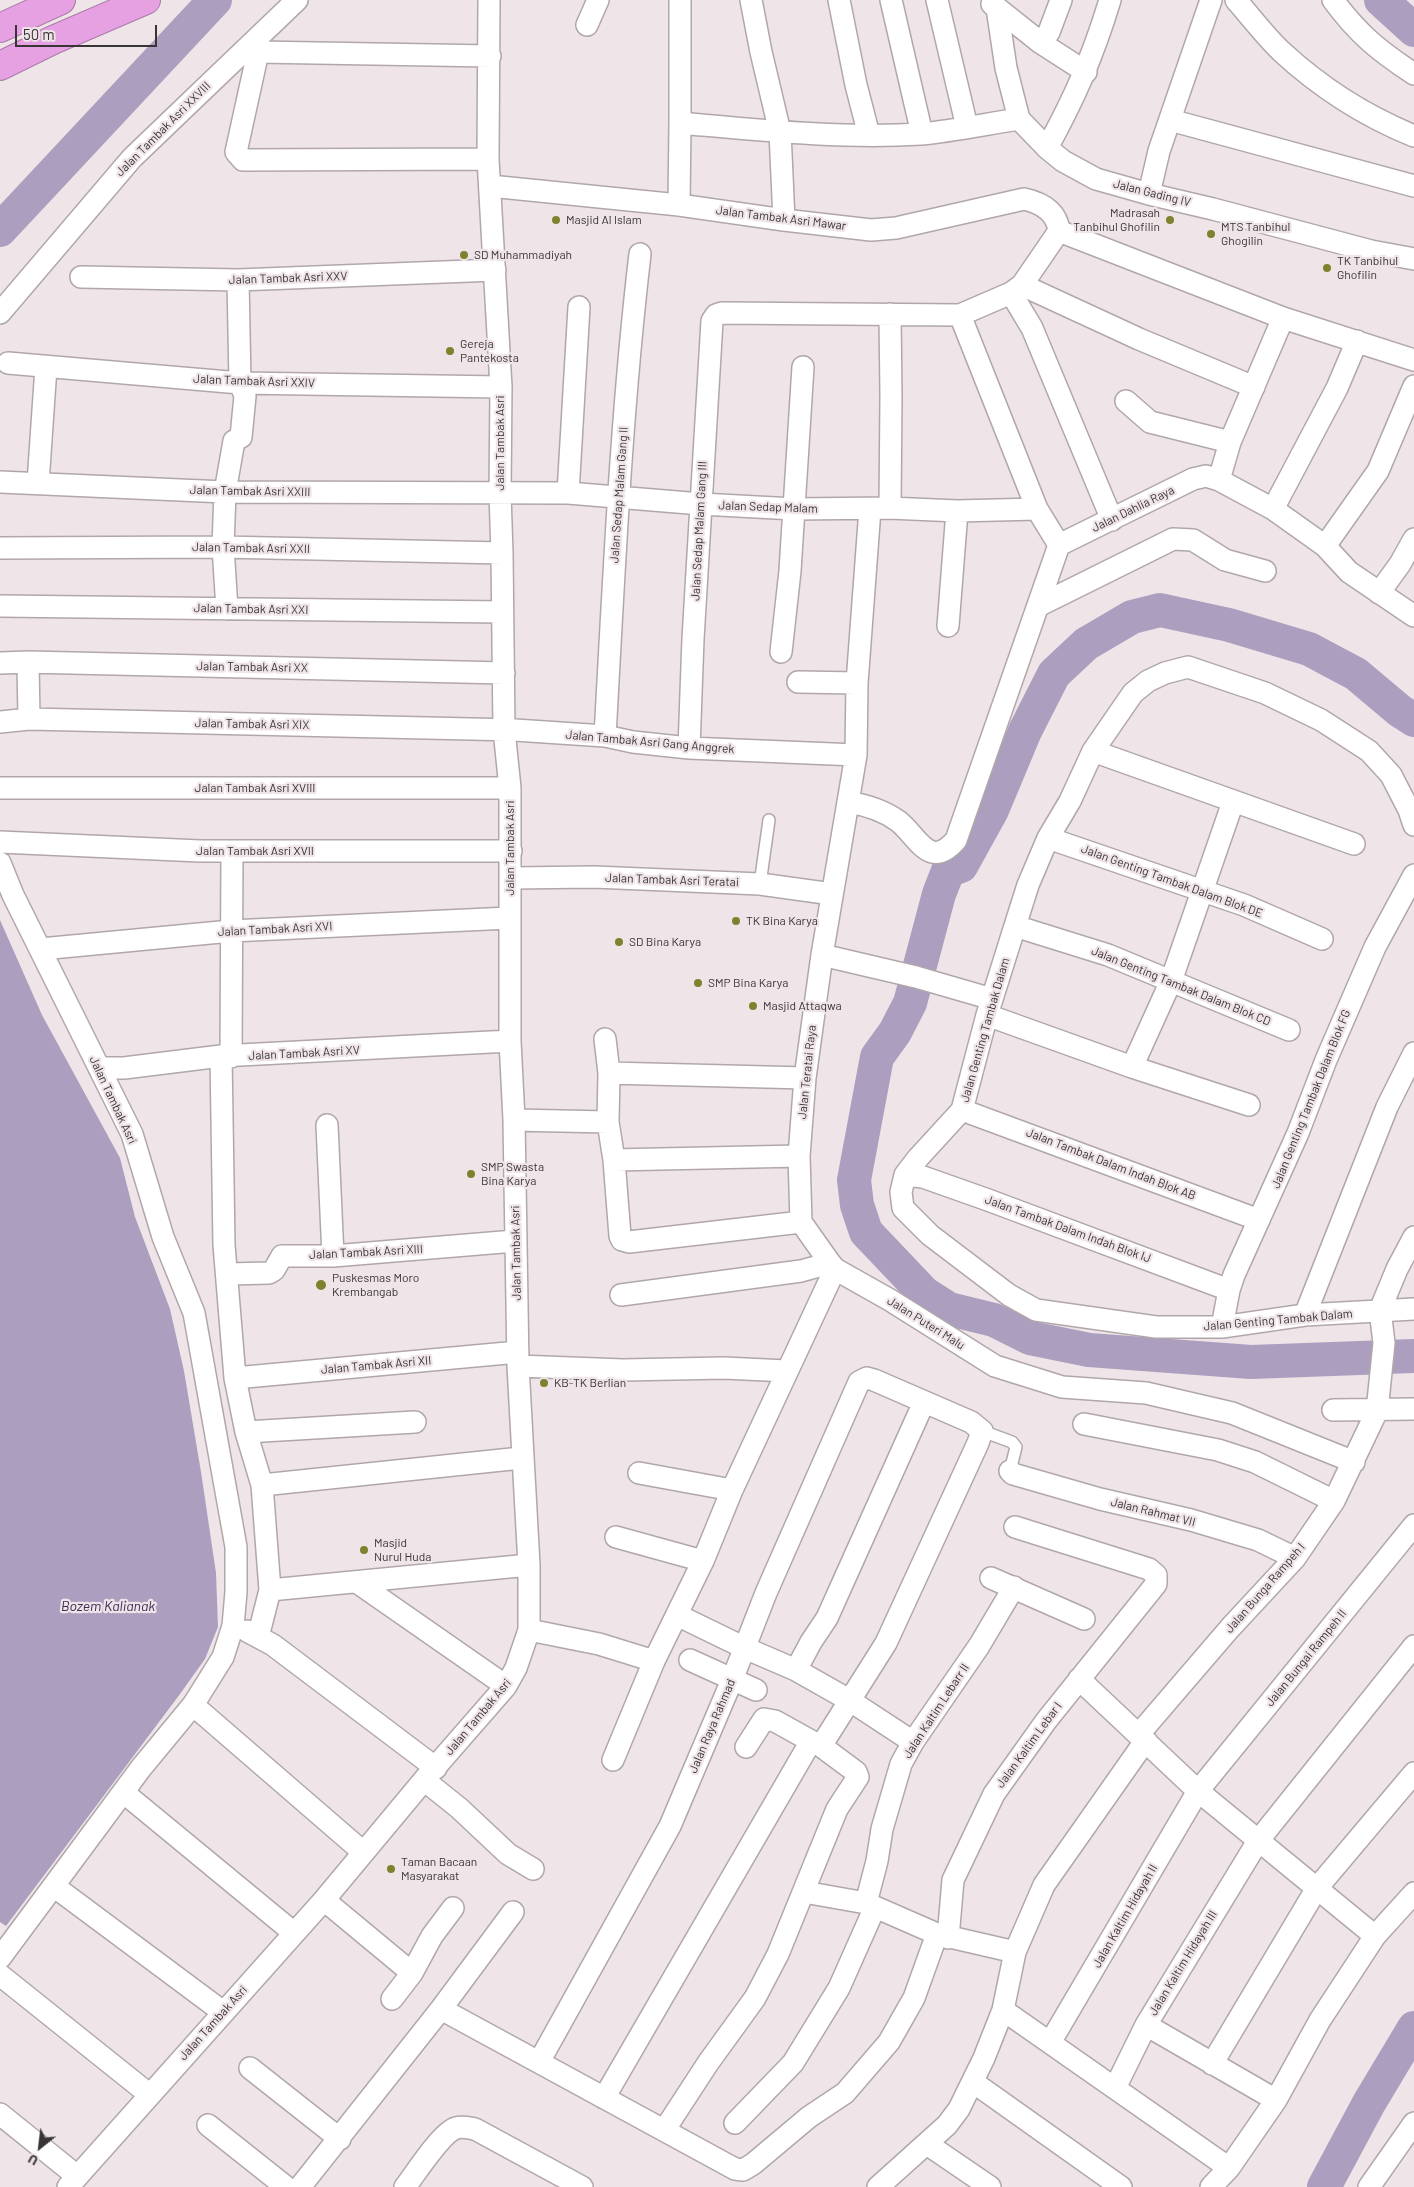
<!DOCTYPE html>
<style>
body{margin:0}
#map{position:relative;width:1414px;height:2187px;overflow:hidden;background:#efe4e8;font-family:Barlow,sans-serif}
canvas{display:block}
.north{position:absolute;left:15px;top:2122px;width:50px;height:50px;-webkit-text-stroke:4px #efe4e8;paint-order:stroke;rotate:209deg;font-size:14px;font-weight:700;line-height:20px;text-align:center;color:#393537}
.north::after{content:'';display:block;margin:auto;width:18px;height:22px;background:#393537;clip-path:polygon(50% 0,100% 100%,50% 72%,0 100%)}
.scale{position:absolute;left:15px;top:25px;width:142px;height:22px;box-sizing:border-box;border:2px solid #393537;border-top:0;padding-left:6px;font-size:15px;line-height:18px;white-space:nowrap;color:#393537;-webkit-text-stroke:4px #efe4e8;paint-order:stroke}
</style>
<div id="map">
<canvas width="1414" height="2187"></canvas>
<div class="north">U</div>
<div class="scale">50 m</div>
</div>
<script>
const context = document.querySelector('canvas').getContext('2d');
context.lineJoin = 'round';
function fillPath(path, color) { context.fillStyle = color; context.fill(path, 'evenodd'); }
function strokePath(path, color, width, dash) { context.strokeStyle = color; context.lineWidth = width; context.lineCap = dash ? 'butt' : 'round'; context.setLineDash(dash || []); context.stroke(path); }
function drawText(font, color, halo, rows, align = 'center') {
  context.font = font + ' Barlow,sans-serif'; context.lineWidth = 4.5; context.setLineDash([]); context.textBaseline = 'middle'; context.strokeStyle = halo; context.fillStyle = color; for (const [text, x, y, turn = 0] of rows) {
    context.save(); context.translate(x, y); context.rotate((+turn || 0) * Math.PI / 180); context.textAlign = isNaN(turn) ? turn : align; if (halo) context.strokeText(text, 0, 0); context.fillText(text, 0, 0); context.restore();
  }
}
fillPath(new Path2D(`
 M0,920L42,1015L120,1158L135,1217L170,1309L184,1371L201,1472L216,1573L218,1627L205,1659L180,1694L6,1926L0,1922Z`), '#ab9ebe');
strokePath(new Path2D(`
 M1381,0L1414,30
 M0,230L215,0
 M1414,720L1400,711L1356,674L1309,649L1229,625L1160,610L1132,617L1086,644L1054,674L1025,731L992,810L961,866L948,871L939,894L910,1003L895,1032L877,1057L854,1180L857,1205L866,1232L924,1293L949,1309L994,1320L1030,1338L1089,1350L1251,1362L1414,1356
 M1324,2187L1369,2103L1414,2028`), '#ab9ebe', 34);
const lane = new Path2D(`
 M760,884L769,820
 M982,1431L1012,1442L1016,1447L1010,1471`);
const street = new Path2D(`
 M680,0V123C759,130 841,139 921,134C953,131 986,124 1019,119
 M751,0L761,52L780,132L784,220
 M839,0L856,85L869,135
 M891,0L922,134
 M937,0L967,127
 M1236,0C1251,17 1265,36 1282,52C1321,88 1365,116 1414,136
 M1333,0C1358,34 1379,51 1414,74
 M992,4L1041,43L1086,72
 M997,8L1006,68L1019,119L1047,148L1063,161L1096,179L1149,194L1213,209L1371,251L1414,259
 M587,25L598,0
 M1041,43L1049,32L1061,0
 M258,52L236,152L243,160L488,159
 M243,54L258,52L490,56
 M1170,120L1414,186
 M1047,148C1075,97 1093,56 1110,0
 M490,186L679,205L784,220L871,230L896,228L1024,199C1042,203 1057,212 1059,231L1022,285L1011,293L960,315L722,313L716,315L712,321L693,639L689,748
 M1149,194L1159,151L1211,0
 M679,205L680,123
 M1059,231L1283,318L1414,360
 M81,277L238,280L495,270
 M1022,285L1139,339L1254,387
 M1011,293L1032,328L1112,520
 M0,313L132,158L297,0
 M890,314L891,396L890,508
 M960,315L1037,509L1059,545
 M8,363L240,383L501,387
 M1126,401L1150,422L1230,442
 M1219,480L1230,442L1283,318
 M0,482L225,492L568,493L701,504L794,509L890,508L957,511L1037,509
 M38,483L46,367
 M568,493L579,307
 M1273,509L1337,388L1357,341
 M1059,545L1193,479L1206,476L1219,480L1273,509L1325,546L1349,572L1414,616
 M1325,546L1378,471L1414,386
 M0,548L223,547L502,553
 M1379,593L1400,564L1414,539
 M0,606L502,612
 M1038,606L1173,539L1193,540L1225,560L1265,571
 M227,609L223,547L225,492L234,441L241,437L245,396L240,383L238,280
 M948,626L957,511
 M781,652L790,571L803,367
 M28,662L29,719
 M0,663L28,662L504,673
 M798,682L857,683
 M0,722L29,719L515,730L605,736L633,742L689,748L856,755
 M605,736C614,575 621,415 640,254
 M1093,751L1354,844
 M0,788H510
 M848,802C866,805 883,810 898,821C918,836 929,871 956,840L1059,545
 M1414,825L1409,810L1391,775L1369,751L1321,720L1265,693L1188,667L1165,673L1148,681L1133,693L1093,751L1070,801L1048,838L1028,885L1015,926L987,1015L962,1110L918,1158L905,1175L901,1192L903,1208L930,1235L1009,1295L1036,1310L1156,1327H1222L1305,1315L1414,1309
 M1048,838L1244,905L1322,939
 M0,842L200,851H511
 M0,863L13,895L132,1134L163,1237L194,1313L236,1547V1592L233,1626L223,1657L193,1705L141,1768L0,1958
 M512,878L594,877L760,884L832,894
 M1015,926L1108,955L1289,1030
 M41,949L231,931L509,918
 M822,955L916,977L992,999
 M987,1015L1132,1067L1249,1105
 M605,1039L609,1073L608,1122L614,1160L620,1236L622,1240L629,1242L801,1222
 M221,1056L224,1245L235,1378L246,1432L262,1485L270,1590L258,1637
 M231,1057L232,851
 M1132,1067L1171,981L1233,802
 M99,1068H124L221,1056L510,1041
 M609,1073L805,1078
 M962,1110L1259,1220
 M514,1120L608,1122
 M327,1125L333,1256
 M614,1160L799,1156
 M905,1175L923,1177L988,1200L1229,1290
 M830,1263L801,1222L799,1156L805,1078L822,955L856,755L857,683L870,509
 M227,1274L269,1273L274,1270L282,1256H333L515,1241
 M621,1295L801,1271L830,1263L835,1269L890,1300L995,1366L1062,1387L1146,1393L1232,1413L1354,1462
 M1305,1315L1387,1107L1414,1053
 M1222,1327L1229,1290L1234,1275L1298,1133L1326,1060L1375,947L1414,875
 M518,1366L623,1370L724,1368L787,1371
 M235,1378L518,1352
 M1333,1410L1414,1409
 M1084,1424L1218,1450L1255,1462L1334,1501
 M246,1432L415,1422
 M1010,1471L1013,1474L1100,1499L1191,1520L1258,1540L1295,1558
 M639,1473L732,1490
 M262,1485L521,1458
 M616,1537L703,1561
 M991,1578L1084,1619
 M358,1583L506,1686
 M270,1590L529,1565
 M677,1615L745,1648L796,1670L849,1700L913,1742
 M529,1630L599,1644L654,1661
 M247,1631L273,1645L436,1768
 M690,1660L756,1690
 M796,1670L811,1642L827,1618L924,1402
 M1079,1679L1198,1791L1375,1936
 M193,1705L363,1852
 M1139,1734L1230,1628L1295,1558L1334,1501L1377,1411L1384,1343L1380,1310L1397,1269L1414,1237
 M746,1747L764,1719L775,1721L811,1741
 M613,1760L654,1661L703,1561L732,1490L835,1269
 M424,1780L459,1808L508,1854L533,1869
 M123,1792L294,1933
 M55,1887L223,2012
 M804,1892L866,1903L937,1934L1015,1952
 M324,1900L412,1973
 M866,1903L877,1861L882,1829L901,1764L913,1742L979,1646L1014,1587
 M948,1938L953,1880L994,1794L1046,1721L1156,1584V1575L1149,1569L1015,1527
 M0,1975L150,2095
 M392,1999L412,1973L432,1936L453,1908
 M441,2009L735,2169L743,2170L753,2164L809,2117L845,2093L889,2042L914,1998L937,1934
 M1003,2010L1229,2168
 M1146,2025L1276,2100
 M1051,2041L1198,1791L1414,1525
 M539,2062L670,1826L732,1680L766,1593L859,1382L867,1378L874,1380L971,1422L982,1431L978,1443L886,1643L821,1746L856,1772L858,1777L837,1809L778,1954L755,1998L708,2063L665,2129
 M1212,2064L1317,1888L1414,1773
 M250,2068L340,2139
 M973,2082L1121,2187
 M1115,2088L1146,2025L1258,1841L1414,1646
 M604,2098L811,1741L821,1746
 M0,2114L77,2176
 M735,2123L793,2063L839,1988L875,1907
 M208,2125L286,2187
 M927,2144L990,2187
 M68,2187L324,1900L424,1780L506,1686L516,1668L529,1630V1565L518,1366L514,1120L510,1041V788L504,730L502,553L500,494L501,387L488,159L489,0
 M300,2187L441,2009L513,1912
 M405,2187C416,2173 441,2133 456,2128C462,2126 469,2128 475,2129L582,2187
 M878,2187L947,2125L959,2109L984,2058L1003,2010L1015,1952L1044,1885L1141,1747L1147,1742
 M1211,2187L1229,2168L1276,2100L1320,2020L1375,1936L1414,1893
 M1369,2187L1414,2123`);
const highway = new Path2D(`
 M0,28L61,0
 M0,66L53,40L146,0`);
strokePath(lane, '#b1a7ab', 14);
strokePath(street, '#b1a7ab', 24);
strokePath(highway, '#a97ba7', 30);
strokePath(lane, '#fff', 11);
strokePath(street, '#fff', 21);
strokePath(highway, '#e6a1e3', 28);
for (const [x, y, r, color] of [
 [556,220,5,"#7e822c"],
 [1170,220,5,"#7e822c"],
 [1211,234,5,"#7e822c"],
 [464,255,5,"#7e822c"],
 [1327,268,5,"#7e822c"],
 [450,351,5,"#7e822c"],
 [736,921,5,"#7e822c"],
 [619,942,5,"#7e822c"],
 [698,983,5,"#7e822c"],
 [753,1006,5,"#7e822c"],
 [471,1174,5,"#7e822c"],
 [321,1285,6,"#7e822c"],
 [544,1383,5,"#7e822c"],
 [364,1550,5,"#7e822c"],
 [391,1869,5,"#7e822c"]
]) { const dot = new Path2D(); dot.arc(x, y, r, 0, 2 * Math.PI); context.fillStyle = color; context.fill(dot); strokePath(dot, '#efe4e8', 2); }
drawText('12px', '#393537', '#efe4e8', [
 ["Jalan Tambak Asri XXVIII",163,129,-45],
 ["Jalan Gading IV",1152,193,14],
 ["Jalan Tambak Asri Mawar",781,218,7],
 ["Jalan Tambak Asri XXV",288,278,-2],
 ["Jalan Tambak Asri XXIV",254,381,2],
 ["Jalan Tambak Asri",500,443,-90],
 ["Jalan Tambak Asri XXIII",250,491,1],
 ["Jalan Sedap Malam Gang II",619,495,-86],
 ["Jalan Sedap Malam",768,507,2],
 ["Jalan Dahlia Raya",1133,509,-26],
 ["Jalan Sedap Malam Gang III",699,531,-87],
 ["Jalan Tambak Asri XXII",251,548,1],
 ["Jalan Tambak Asri XXI",251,609,1],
 ["Jalan Tambak Asri XX",252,667,1],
 ["Jalan Tambak Asri XIX",252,724,1],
 ["Jalan Tambak Asri Gang Anggrek",650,742,5],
 ["Jalan Tambak Asri XVIII",255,788],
 ["Jalan Tambak Asri",510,848,-90],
 ["Jalan Tambak Asri XVII",255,851],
 ["Jalan Tambak Asri Teratai",672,880,2],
 ["Jalan Genting Tambak Dalam Blok DE",1172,881,20],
 ["Jalan Tambak Asri XVI",275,929,-3],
 ["Jalan Genting Tambak Dalam Blok CD",1181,986,22],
 ["Jalan Genting Tambak Dalam",985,1030,-74],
 ["Jalan Tambak Asri XV",304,1053,-3],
 ["Jalan Teratai Raya",807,1072,-84],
 ["Jalan Genting Tambak Dalam Blok FG",1311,1099,-68],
 ["Jalan Tambak Asri",113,1100,65],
 ["Jalan Tambak Dalam Indah Blok AB",1111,1164,21],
 ["Jalan Tambak Dalam Indah Blok IJ",1068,1229,20],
 ["Jalan Tambak Asri XIII",366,1252,-3],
 ["Jalan Tambak Asri",516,1253,-91],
 ["Jalan Genting Tambak Dalam",1278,1320,-5],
 ["Jalan Puteri Malu",926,1323,32],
 ["Jalan Tambak Asri XII",376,1365,-5],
 ["Jalan Rahmat VII",1153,1512,14],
 ["Jalan Bunga Rampeh I",1265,1588,-49],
 ["Jalan Bungai Rampeh II",1306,1658,-51],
 ["Jalan Kaltim Lebarr II",936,1711,-57],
 ["Jalan Tambak Asri",478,1717,-50],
 ["Jalan Raya Rahmad",712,1726,-67],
 ["Jalan Kaltim Lebar I",1029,1745,-54],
 ["Jalan Kaltim Hidayah II",1125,1916,-60],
 ["Jalan Kaltim Hidayah III",1183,1963,-59],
 ["Jalan Tambak Asri",213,2023,-48]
]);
drawText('12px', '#393537', '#efe4e8', [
 ["Madrasah",1160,213,"right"],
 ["Tanbihul Ghofilin",1160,227,"right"],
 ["Masjid Al Islam",566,220],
 ["MTS Tanbihul",1221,227],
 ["Ghogilin",1221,241],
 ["SD Muhammadiyah",474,255],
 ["TK Tanbihul",1337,261],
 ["Ghofilin",1337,275],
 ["Gereja",460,344],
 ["Pantekosta",460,358],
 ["TK Bina Karya",746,921],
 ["SD Bina Karya",629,942],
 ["SMP Bina Karya",708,983],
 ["Masjid Attaqwa",763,1006],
 ["SMP Swasta",481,1167],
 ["Bina Karya",481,1181],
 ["Puskesmas Moro",332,1278],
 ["Krembangab",332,1292],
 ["KB-TK Berlian",554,1383],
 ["Masjid",374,1543],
 ["Nurul Huda",374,1557],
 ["Taman Bacaan",401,1862],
 ["Masyarakat",401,1876]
], 'left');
drawText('italic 14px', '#3e2a55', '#efe4e8', [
 ["Bozem Kalianak",108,1606]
]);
</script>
